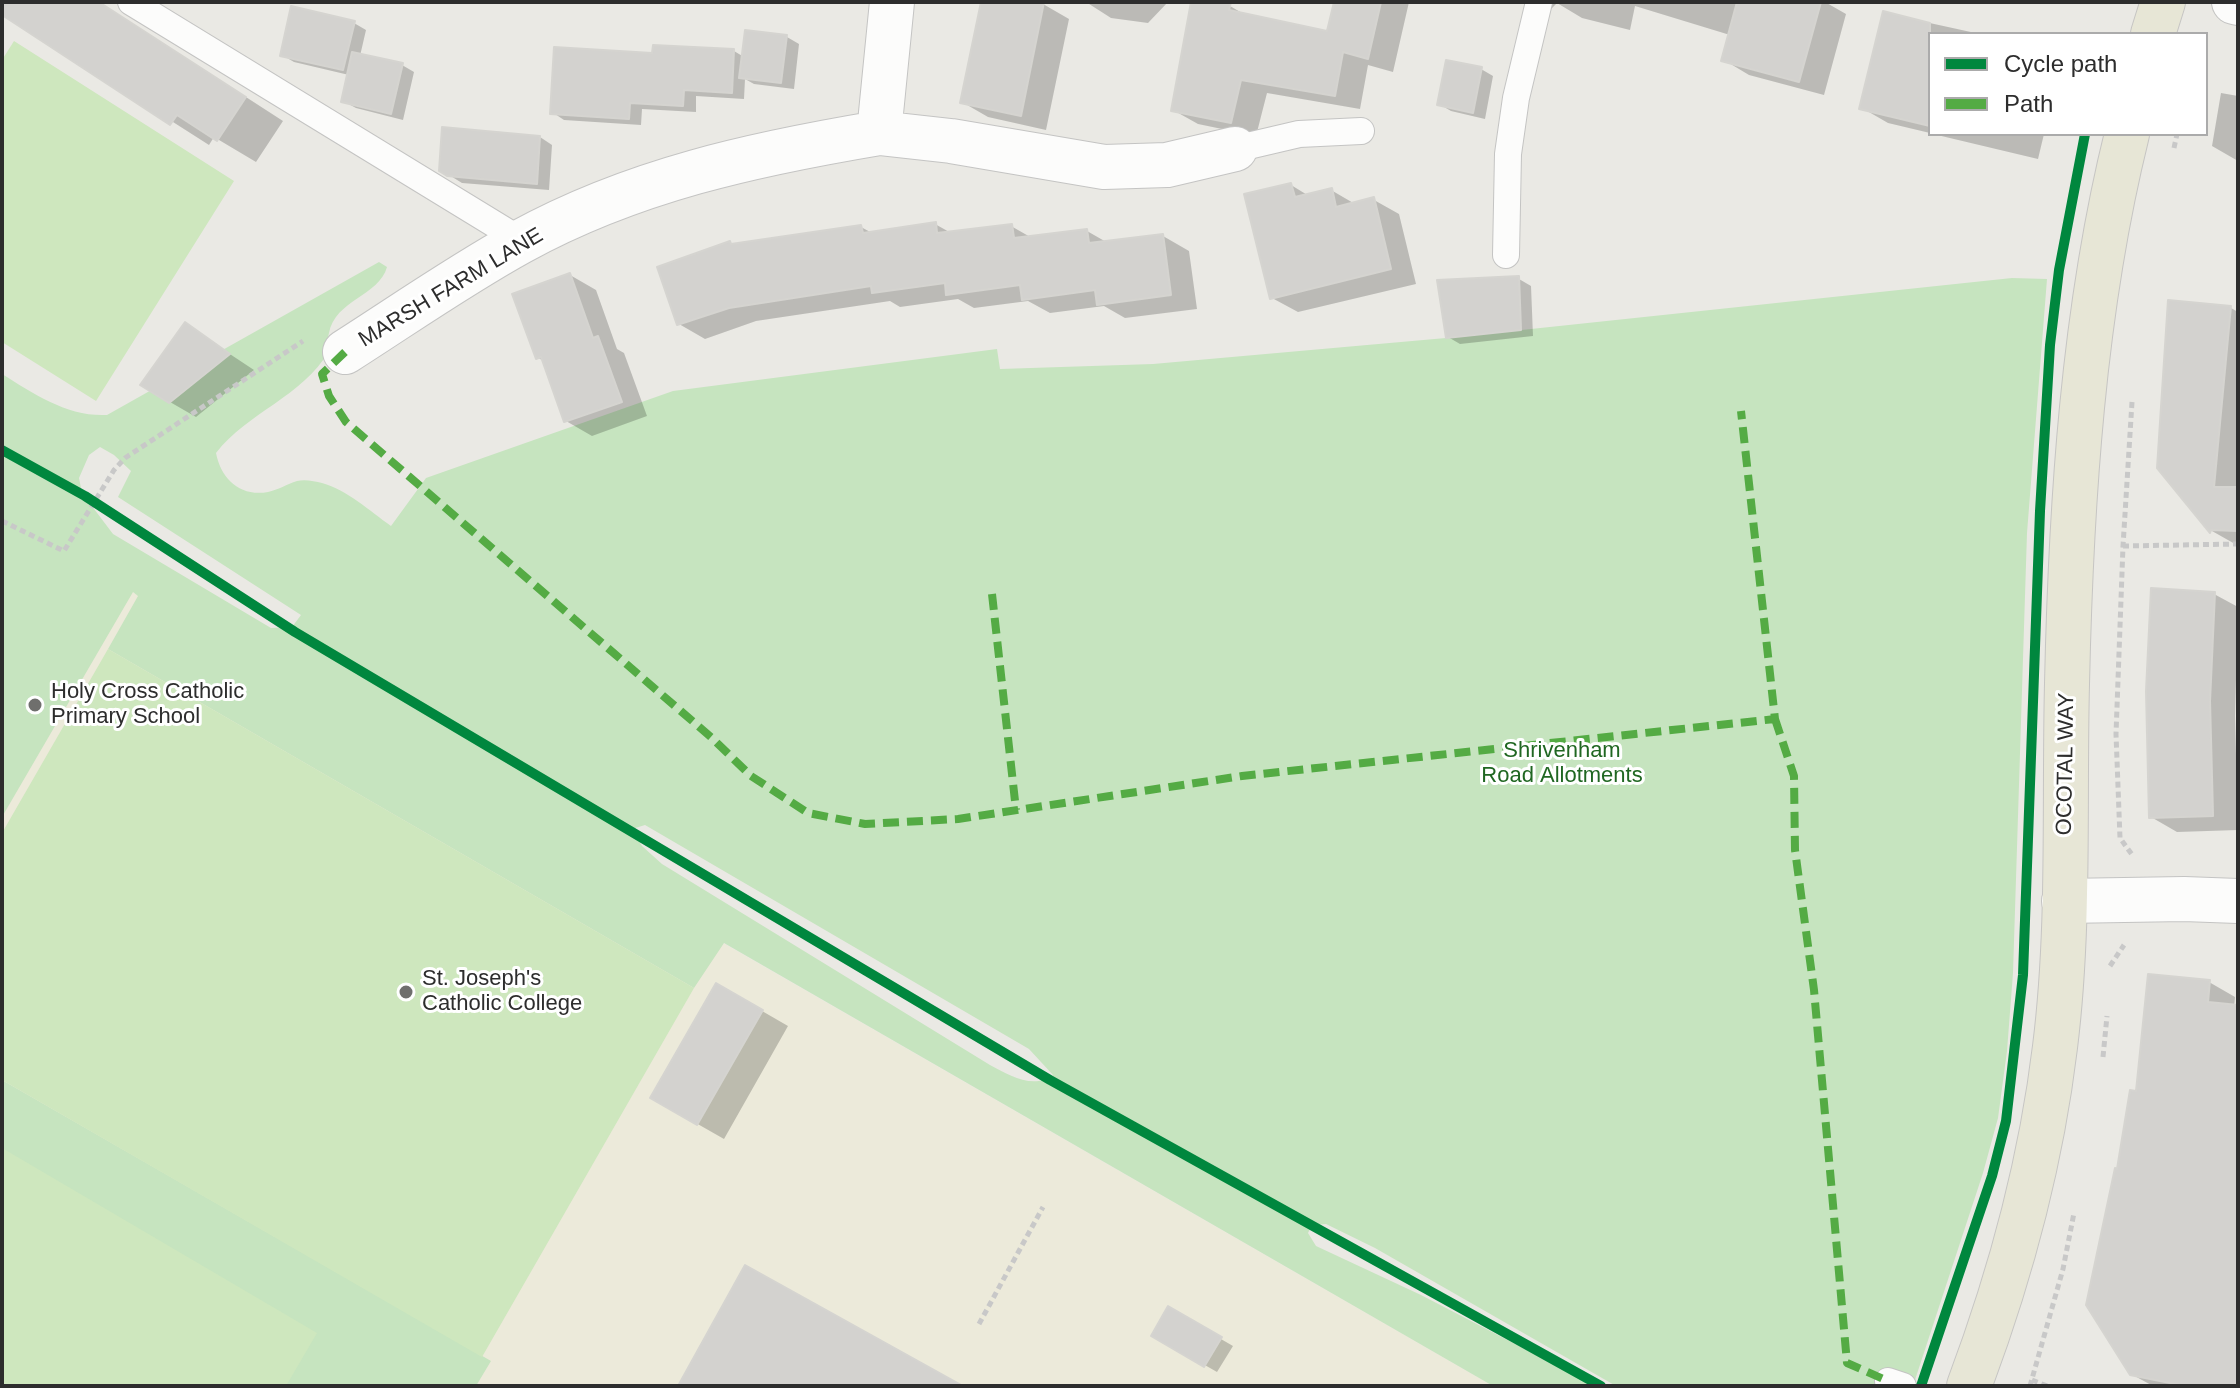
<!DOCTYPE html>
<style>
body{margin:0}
#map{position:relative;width:2240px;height:1388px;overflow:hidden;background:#eae9e4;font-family:Arial,sans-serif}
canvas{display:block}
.frame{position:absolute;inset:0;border:4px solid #2d2d2d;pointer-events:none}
.legend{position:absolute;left:1928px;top:32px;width:280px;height:104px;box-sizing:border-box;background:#fff;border:2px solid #ababab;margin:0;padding:10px 14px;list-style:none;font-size:24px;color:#2d2d2d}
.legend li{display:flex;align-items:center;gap:16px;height:40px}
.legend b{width:40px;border:2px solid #ababab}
</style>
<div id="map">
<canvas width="2240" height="1388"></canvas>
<div class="frame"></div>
<ul class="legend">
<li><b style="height:10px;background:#00873e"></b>Cycle path</li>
<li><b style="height:10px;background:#54ab44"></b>Path</li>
</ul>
</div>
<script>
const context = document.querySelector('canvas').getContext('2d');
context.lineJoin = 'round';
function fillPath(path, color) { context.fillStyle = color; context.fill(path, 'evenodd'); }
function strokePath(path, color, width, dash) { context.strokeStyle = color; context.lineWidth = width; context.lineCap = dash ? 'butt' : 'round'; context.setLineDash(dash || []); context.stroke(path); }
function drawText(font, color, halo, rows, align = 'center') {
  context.font = font + ' Arial,sans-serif'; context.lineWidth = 6; context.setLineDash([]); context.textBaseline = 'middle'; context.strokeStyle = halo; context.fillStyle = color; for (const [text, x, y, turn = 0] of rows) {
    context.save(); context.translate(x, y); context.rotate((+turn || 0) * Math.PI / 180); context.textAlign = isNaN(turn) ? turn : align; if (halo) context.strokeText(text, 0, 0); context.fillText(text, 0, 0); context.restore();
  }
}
fillPath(new Path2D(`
 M2,530L133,592L492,810L1493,1386H2Z`), '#eceada');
fillPath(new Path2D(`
 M379,262L387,267C379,296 335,300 329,333C327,341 326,344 329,351C302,397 248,412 216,453C221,479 240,497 268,492C278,490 287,484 297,481C304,479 315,481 322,483C347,490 370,511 391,526L426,478L673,391L997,349L1000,369L1153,364L1446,338L2012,278L2047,279L2027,533L2013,973L2007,1051L1998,1118L1983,1173L1913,1386H1616L1375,1248L1326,1224L1312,1225L1308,1233L1316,1246L1421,1295L1596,1386H1493L724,943L694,988L108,649L138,596L133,592L2,817V374C34,394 68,417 107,415ZM100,447L114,455L131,471L118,497L301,615L292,627L271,628L113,534L82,493L79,478L89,455ZM645,825L1029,1049L1053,1075C1033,1090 1009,1075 990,1065L662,864L642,846L632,829Z
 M2,1080L491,1361L476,1386H2Z`), '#c6e4bf');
fillPath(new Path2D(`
 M14,41L234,181L96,401L2,342V60Z
 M108,649L694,988L482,1357L2,1080V833Z
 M2,1148L317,1333L286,1386H2Z`), '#cee7be');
fillPath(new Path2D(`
 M16,2H99L283,121L256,162L214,137L209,145L7,16Z
 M982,2H1032L1043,4L1069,19L1046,130L988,117L962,102Z
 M1086,2H1168L1148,23L1111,18Z
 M1193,2L1230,6L1247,16L1328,33L1336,2H1409L1393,72L1368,65L1360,109L1267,93L1256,136L1198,124L1173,110Z
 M1519,2H1825L1846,14L1824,95L1749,75L1724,60L1730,35L1635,6L1630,30L1582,18L1557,3L1550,10Z
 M1884,13L1980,34H1930V133L1888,123L1862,108Z
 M354,23L366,30L360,56L402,65L414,72L403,120L356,108L343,101L349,75L294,62L282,55Z
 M787,37L799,44L794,89L754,84L745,79L744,99L696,96V112L642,109L641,125L564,120L552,112L654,55L734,51L744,57Z
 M1481,69L1493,76L1485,119L1451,111L1439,104Z
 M2221,93L2238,96V161L2212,146Z
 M1933,134H2044L2038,159Z
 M540,137L552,145L549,190L462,183L441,170Z
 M1291,185L1309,196L1331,190L1355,204L1374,200L1399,214L1416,284L1298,312L1272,298Z
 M935,224L951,233L1011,226L1032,238L1087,231L1108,243L1163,236L1189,251L1197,309L1125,318L1104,306L1050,313L1028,301L974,308L958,299L900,307L890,301L756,321L705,339L679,324L730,244L734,246L861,227L872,233Z
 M570,275L596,290L617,349L624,353L647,416L592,436L566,421L545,362L537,357Z
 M1519,279L1531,286L1533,336L1460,344L1448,337Z
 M2231,308L2238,312V543L2235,544L2212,531L2159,467Z
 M186,325L254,370L196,417L170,402Z
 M2214,594L2238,607L2235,716L2238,830L2177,832L2151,817Z
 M2209,982L2235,997L2218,1183L2238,1132V1386H2153L2131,1374L2119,1171L2138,1094Z
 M717,985L788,1026L724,1139L652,1098Z
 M1169,1309L1233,1346L1217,1372L1154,1336Z`), '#0003');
const building = new Path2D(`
 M2,2H99L246,97L217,141L177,115L170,125L2,15Z
 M981,2H1044L1021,116L960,103Z
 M1191,2H1231L1229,10L1327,31L1334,2H1381L1368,59L1343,52L1335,96L1241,80L1231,123L1171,111Z
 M1737,2H1821L1799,82L1721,61Z
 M291,6L355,21L343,70L280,56Z
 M1883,11L1930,23V126L1859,109Z
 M745,30L787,35L781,83L739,78Z
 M653,45L734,49L732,93L684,90L683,106L630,103L629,119L550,114L554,47L652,53Z
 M352,52L403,63L391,114L341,102Z
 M1446,60L1482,67L1473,113L1437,105Z
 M442,127L540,136L537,184L447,176L439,171Z
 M1291,183L1295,197L1332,188L1336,207L1374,197L1391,269L1270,299L1244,194Z
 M936,222L937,233L1012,224L1014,238L1087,229L1089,243L1163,234L1171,295L1097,305L1095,290L1022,300L1020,285L946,295L945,283L872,293L871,286L729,308L677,325L657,267L730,241L731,244L861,225L863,233Z
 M570,273L593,338L598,336L622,402L564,422L541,357L536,359L512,294Z
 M1519,276L1521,330L1446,338L1437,280Z
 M2168,300L2231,306L2214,487H2238V531L2211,530L2210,533L2157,468Z
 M185,322L230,354L169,403L140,385Z
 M2151,588L2215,592L2210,701L2213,816L2149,818L2146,691Z
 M2148,974L2210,980L2208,1002L2238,1005V1386H2185L2130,1375L2086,1305L2115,1168L2117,1169L2130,1090L2136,1091Z
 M716,983L763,1010L697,1125L650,1098Z
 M745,1265L963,1386H678Z
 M1168,1306L1222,1337L1204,1367L1151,1336Z`);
fillPath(building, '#d3d2cf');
strokePath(building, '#d5d4d0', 2);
const lane = new Path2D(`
 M131,2L522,241
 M1235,149L1299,134L1361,131
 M1506,255L1508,154L1516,98L1539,2
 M1888,1381L1903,1386`);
const street = new Path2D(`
 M2234,2L2238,3
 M879,133L951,141L1104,167L1167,165L1235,149
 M345,352C403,315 460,275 520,242C633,180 754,154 879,133L892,2
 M2064,901L2184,899L2238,901`);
const primary = new Path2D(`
 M2153,34L2163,2
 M1969,1386C2010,1277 2041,1163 2055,1047C2070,927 2064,805 2067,684C2071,503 2083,311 2127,134`);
strokePath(lane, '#c4c4c3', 28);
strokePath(street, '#c4c4c3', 46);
strokePath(primary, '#c6c5c3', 46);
strokePath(new Path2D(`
 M2174,148L2177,134
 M2132,402L2123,546L2116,734L2120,838L2133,856
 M2,521L64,551L114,470L125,458L303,341
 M2123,546L2238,544
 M2110,966L2124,945
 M2103,1057L2107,1016
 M979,1324L1043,1207
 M2032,1380L2047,1386
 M2030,1386L2063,1269L2074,1213`), '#c8c8c8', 5, [6, 4]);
strokePath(lane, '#fcfcfb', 26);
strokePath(street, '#fcfcfb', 44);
strokePath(primary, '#e7e6d6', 44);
strokePath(new Path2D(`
 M345,352L322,374L329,396L346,422L712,738L751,776L808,813L865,824L958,819L1242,776L1775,719L1741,411
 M992,594L1016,810
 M1775,719L1794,776L1795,850L1814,990L1847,1363L1888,1381`), '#54ab44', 8, [16, 8]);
strokePath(new Path2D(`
 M2,450L85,496L295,632L1050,1080L1601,1386
 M1921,1386L1992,1176L2006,1121L2023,975L2040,511L2050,345L2059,270L2085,134`), '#00873e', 10);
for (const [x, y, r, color] of [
 [35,705,8,"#6f6f6d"],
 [406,992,8,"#6f6f6d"]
]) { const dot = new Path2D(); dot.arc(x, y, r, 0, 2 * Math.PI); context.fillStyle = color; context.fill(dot); strokePath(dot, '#fff', 3); }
drawText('22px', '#2d2d2d', '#fff', [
 ["MARSH FARM LANE",451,288,-31],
 ["OCOTAL WAY",2066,764,-89]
]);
drawText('22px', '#2d2d2d', '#fff', [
 ["Holy Cross Catholic",51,692],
 ["Primary School",51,717],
 ["St. Joseph's",422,979],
 ["Catholic College",422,1004]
], 'left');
drawText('22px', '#206722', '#fff', [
 ["Shrivenham",1562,751],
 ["Road Allotments",1562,776]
]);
</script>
